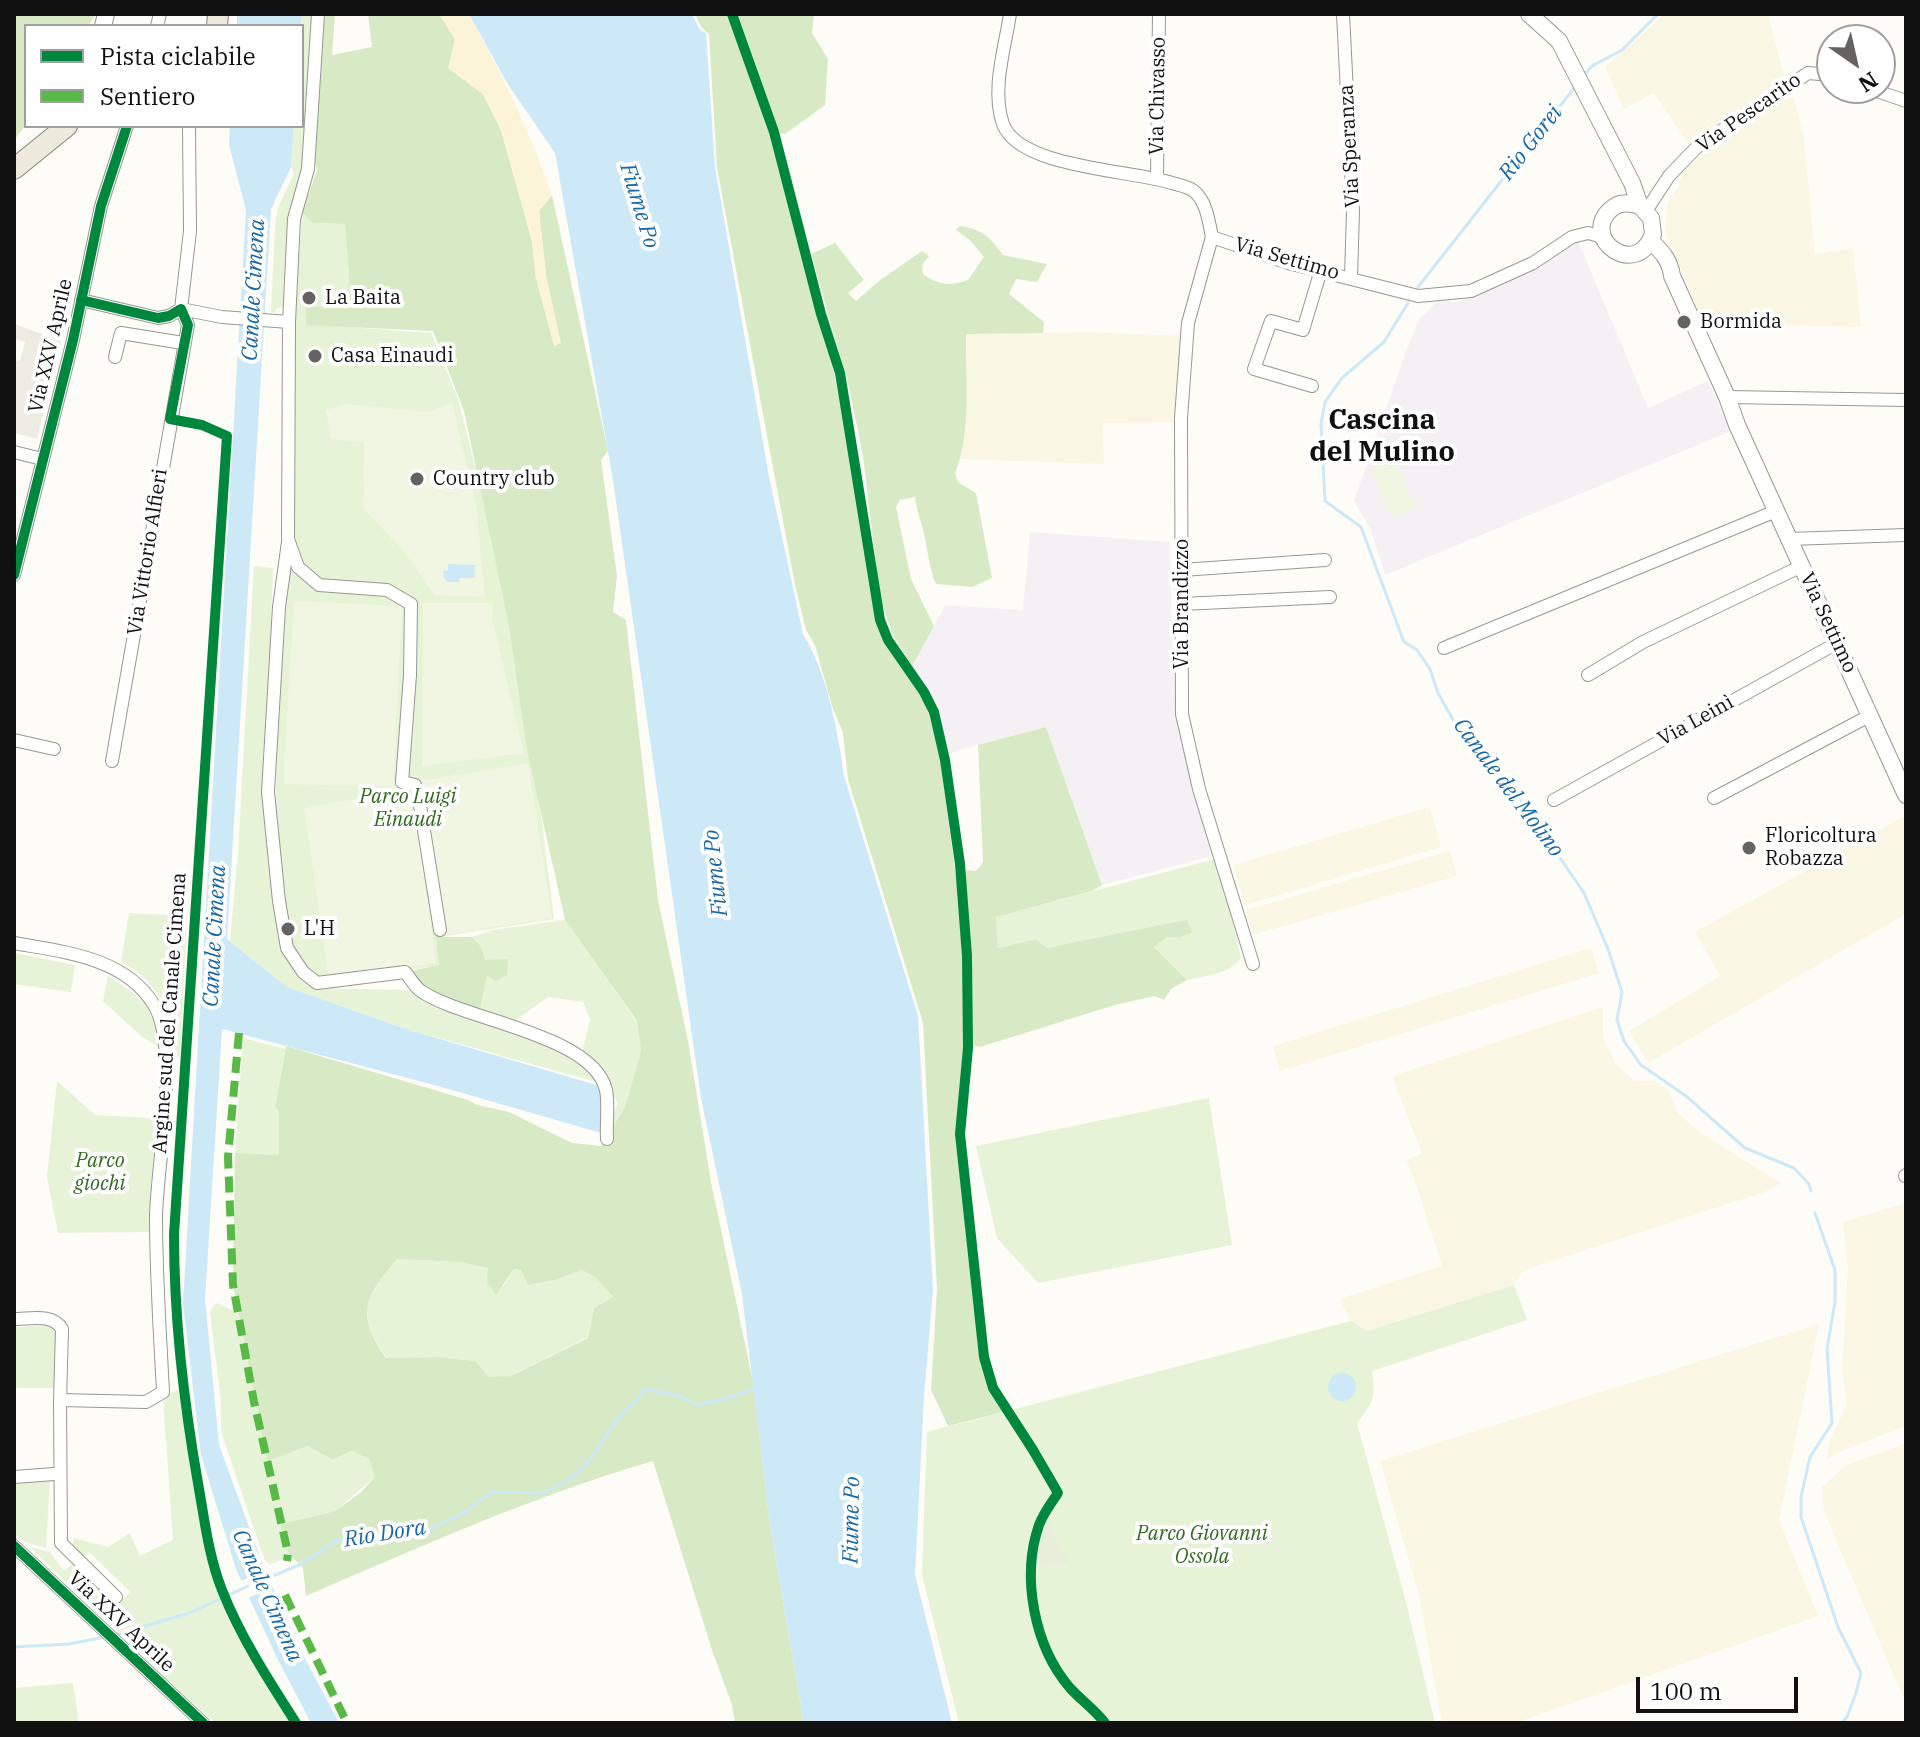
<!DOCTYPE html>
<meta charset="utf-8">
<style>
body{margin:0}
#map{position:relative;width:1920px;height:1737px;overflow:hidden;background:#fdfcf7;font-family:"IBM Plex Serif",serif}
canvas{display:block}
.frame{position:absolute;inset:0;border:16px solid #111;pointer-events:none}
.legend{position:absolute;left:24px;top:24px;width:280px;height:104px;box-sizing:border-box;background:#fff;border:2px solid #a0a0a0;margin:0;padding:10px 14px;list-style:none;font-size:24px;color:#111}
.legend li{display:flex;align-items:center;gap:16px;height:40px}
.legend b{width:40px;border:2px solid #a0a0a0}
.north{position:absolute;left:1816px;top:24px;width:80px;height:80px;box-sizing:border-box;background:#fff;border:2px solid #a0a0a0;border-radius:50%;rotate:146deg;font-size:22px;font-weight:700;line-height:32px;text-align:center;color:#111}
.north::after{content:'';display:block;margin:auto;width:28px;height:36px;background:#646362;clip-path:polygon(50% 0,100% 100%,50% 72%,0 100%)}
.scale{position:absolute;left:1636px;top:1677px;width:162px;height:36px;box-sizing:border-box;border:4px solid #111;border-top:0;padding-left:10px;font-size:24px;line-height:28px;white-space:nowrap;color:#111;-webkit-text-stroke:6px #fff;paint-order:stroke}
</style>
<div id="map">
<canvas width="1920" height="1737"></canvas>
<div class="frame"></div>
<ul class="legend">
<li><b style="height:10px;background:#00873e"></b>Pista ciclabile</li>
<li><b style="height:10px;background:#58b947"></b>Sentiero</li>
</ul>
<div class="north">N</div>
<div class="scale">100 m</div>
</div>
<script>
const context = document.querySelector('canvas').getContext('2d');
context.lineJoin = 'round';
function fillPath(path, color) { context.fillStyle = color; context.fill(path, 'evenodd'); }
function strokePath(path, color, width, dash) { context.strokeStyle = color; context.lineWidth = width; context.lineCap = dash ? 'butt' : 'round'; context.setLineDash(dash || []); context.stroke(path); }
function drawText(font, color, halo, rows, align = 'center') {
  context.font = font + ' "IBM Plex Serif",serif'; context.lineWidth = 8; context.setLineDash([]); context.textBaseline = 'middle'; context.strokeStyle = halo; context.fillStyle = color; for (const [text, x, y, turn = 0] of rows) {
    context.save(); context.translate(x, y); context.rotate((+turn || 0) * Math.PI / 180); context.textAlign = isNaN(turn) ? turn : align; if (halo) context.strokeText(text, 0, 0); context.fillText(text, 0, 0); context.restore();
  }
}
fillPath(new Path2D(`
 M1578,241L1648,408L1708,381L1731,431L1385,575L1371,530L1354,501L1405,354L1419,320L1438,300L1458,302L1542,266Z
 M1030,532L1170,542L1172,646L1177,659L1179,713L1212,856L1102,885L1046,727L948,753L938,711L912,666L945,605L1023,610Z`), '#f5f0f3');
fillPath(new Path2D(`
 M1665,14H1768L1785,80L1689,145L1654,93L1624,109L1605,67Z
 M1784,97L1794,98L1804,139L1815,254L1853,248L1861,327L1703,323L1665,230L1668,202L1679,186L1682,173L1720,141Z
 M1091,332L1181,336L1178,422L1103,423L1104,464L961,459L966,334Z
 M1430,807L1441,847L1245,905L1233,865Z
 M1906,815V914L1648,1063L1629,1031L1720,976L1695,932Z
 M1450,851L1457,876L1253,935L1246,910Z
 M1591,948L1599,973L1280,1071L1273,1046Z
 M1603,1007V1037L1615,1063L1634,1081H1655L1668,1090L1678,1113L1699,1132L1781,1183L1765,1192L1536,1266L1522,1272L1514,1285L1367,1331L1351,1321L1339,1299L1442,1266L1415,1181L1406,1160L1422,1154L1392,1076Z
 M1906,1203V1426L1846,1449L1827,1459L1829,1443L1847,1404L1842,1371L1848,1268L1843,1222Z
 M1819,1324L1779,1520L1818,1616L1516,1723H1442L1419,1595L1380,1461Z
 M1906,1443V1699H1904L1824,1512L1822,1487L1845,1466Z`), '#f9f7e4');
fillPath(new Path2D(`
 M302,14H315L306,147L292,220L283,307L277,308L274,313L271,312L275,225L278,208L294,173L291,167L294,126H302Z
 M302,213L313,223L345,224L349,278L347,306L306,308V324L431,333L458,399L496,549L532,742L554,919L445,936L440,966L319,980L299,962L288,938L276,815L277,709L289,573L293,345Z
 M254,566L273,568L264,815L280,947L296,975L316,988L410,990L453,1009L514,1030L589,1066L582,1053L590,1020L583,1002L548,997L513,1022L480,1012C486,985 492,959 472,937L493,930L565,920L637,1022L641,1051L625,1107L613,1127L612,1118L618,1103L614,1096L602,1098L600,1083L406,1029L287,987L230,941L238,852Z
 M1215,859L1229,906L1241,958C1230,974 1205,976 1187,980L1154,947L1167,937L1180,938L1191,932L1046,948L1034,939L998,948L995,917Z
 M129,913L187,916L180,1057H171C169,1014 163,983 121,962Z
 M14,953L75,965L71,992L14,984Z
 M108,976C140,996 156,1007 159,1047L141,1036L103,1001Z
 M243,1038L285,1049L275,1107L279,1110V1155L235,1153Z
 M57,1081L95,1115L156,1118L150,1232L58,1233L47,1177Z
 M1209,1098L1232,1245L1038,1283L997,1238L976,1146Z
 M397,1259L460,1262L489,1268L503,1287L514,1269L558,1279L582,1270L596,1278L613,1297L594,1308L588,1337L511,1376L489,1378L474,1361L437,1357L387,1358C356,1313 364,1298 397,1259Z
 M1514,1285L1527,1320L1372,1371C1376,1395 1373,1404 1357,1423L1406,1602L1435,1723H959L922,1575L927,1432L1351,1321L1367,1331Z
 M216,1303L238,1313L267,1460L309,1446L333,1460L351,1451L369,1459L375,1477L335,1511L282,1524L288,1553L284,1559L270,1564L265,1561L221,1432V1402L210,1311Z
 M51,1325L58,1333V1388H14V1327Z
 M180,1389L202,1524L215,1585L228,1617L291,1723H215L162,1675L30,1547L50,1552L64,1571L72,1564L76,1565L117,1606L130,1592L89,1552L82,1558L72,1546L74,1538L108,1547L130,1533L140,1556L173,1540L163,1397Z
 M50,1479L46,1548L22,1541L14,1533V1483Z
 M73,1683L79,1723H14V1688Z`), '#e7f3d7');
fillPath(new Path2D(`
 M14,14H95L89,26H26V125L14,140Z
 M321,14H335L332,55L372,47L368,14H439L455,39L449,68L483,94L501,130L532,241L536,279L546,275L539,211L552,195L608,451L601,460L617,576L613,612L626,620L658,900L688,1041L711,1182L753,1382L770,1525L804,1723H735L732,1705L712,1650L653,1461C533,1496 420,1547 306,1596L303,1568L288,1553L281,1524L335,1511L360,1493L375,1477L369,1459L351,1451L333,1460L308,1446L267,1461L233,1285L235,1153L279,1155V1111L275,1107L286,1046L468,1100L477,1105L509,1112L572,1143L601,1146L625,1107L641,1051L637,1021L565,920L527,750L509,626L464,411L433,331L306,325V307L347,306L349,278L345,224L313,223L302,213L317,170L314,159ZM397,1259L460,1262L488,1268L487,1282L496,1295L514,1269L521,1270L528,1285L558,1279L582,1270L596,1278L613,1297L594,1308L588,1338L511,1376L489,1377L475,1361L437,1357L386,1358C356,1313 364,1298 397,1259Z
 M695,14H727L769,132L834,373L851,457L876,619L885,640L924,697L939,751L957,885L963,958L965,1059L956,1139L974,1310L989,1391L1003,1412L948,1426L931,1390L937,1289L923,1023L848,779L843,733L832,706L815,645L806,630L795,585L717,168L709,34L701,27Z
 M735,14H814L812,33L828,59L825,105L785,134L778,133Z
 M960,226C982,229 990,237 1003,255L1047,264L1037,282L1016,279L1009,294L1044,322L1043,333L966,334C965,378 972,432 955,473L958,482L976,493L992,578L972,587L936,584C929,568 928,551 924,534C921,520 917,513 915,497L900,500L896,507L911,579L934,626L912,666L893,636L880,598L863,456L849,387L811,254L835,243L864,280L848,293L856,301L880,280L922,251L929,256L922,265L923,274C940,286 949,286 968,280L984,257L970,240L956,230Z
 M1046,727L1102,885L1092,891L996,917L998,948L1035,939L1047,948L1187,920L1192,932L1180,938L1167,937L1154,947L1187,980L1171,989L1164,1000L1154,996L1115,1005L980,1047L971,1045L972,1007L962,871C975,868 973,877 983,862L978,745Z
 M436,937H472L481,947L485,960L508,959L507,975L496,981L487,975L480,1012L422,989L410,971L439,965Z`), '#d8eac5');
fillPath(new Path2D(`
 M439,14H469C501,73 530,131 552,195L539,211L546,275L561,343L554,346L536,279L532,241L501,130L483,94L448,68L455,39Z`), '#fcf4d9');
fillPath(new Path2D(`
 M1047,1517L1058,1543L1070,1563L1034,1568L1037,1541Z`), '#e9eedb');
fillPath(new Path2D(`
 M452,403L476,504L485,597L434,595L405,553L363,508L364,442L331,439L326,410L346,404L428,412Z
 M1394,459L1416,507L1392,518L1370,470Z
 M294,601L402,606L393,787L283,784Z
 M423,603H493L492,618L524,753L422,766Z
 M528,763L552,918L443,935L419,781Z
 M412,789L436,963L329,977L304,808Z`), '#f0f6e1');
fillPath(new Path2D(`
 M14,324L61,341L37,439L14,433V360L20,361L25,342L14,339Z`), '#edebe2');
fillPath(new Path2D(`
 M237,14H302L301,26H237Z
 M469,14H692L700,30L706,33L715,167L769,477L803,634C827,673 838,731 844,776L918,1016L933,1290L924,1395L915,1575L952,1723H804L770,1525L742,1294L701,1098L613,480L555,153L507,83Z
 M230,126H294L291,167L271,209L227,939L287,987L406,1029L603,1087L601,1133L438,1086L222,1029L205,1299L219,1445L261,1560L298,1645L339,1723H311L276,1656L236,1569L201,1455L183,1304L246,210L229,145Z
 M448,564L475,565L474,578H460L459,582H448L443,577V571L448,570Z
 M1328 1387a14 14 0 1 1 28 0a14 14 0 1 1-28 0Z`), '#cde8f7');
fillPath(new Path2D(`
 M269,1569L276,1586L245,1599L238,1582Z`), '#fdfcf7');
strokePath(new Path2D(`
 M1585,74L1592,66L1622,50L1658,14
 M1418,287L1575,87
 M1408,303L1384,342L1342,378L1325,402L1321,424L1325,501L1361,527L1404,642L1417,650L1430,669L1438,693L1461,734L1494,777L1514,790L1584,893L1608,949L1622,992L1617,1020L1624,1041L1641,1065L1686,1096L1745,1148L1794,1168L1809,1184L1811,1191
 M1815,1213L1835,1270V1302L1827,1349L1832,1423L1810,1457L1801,1497V1517L1838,1627L1861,1673L1856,1693L1847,1717L1842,1723
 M266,1579L301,1564L338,1540L428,1530L465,1512L492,1492L542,1493L570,1480L589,1461L615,1422L646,1389L680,1396L697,1405L728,1398L754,1389
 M117,1635L192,1612L248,1586
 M14,1647L69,1644L105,1637`), '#cde8f7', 3);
const minor = new Path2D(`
 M318,14L308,169L294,219L289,322L288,539L298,567L319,585L387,590L411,604L410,675L402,782L415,785L418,793L440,930
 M1010,14C1005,48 991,90 1003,124C1019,168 1131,170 1172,183C1179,185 1190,187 1195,192C1207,203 1209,223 1212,237L1288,263L1418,296L1471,291L1533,263L1572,237L1588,233L1603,237
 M1343,14L1353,211L1351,278
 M157,26L160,14
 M1868,88L1906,101
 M1157,178L1159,14
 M1646,211L1669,176L1697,147L1808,73L1832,75
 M1212,237L1188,323L1181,418L1182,714L1199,789L1253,964
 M81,300L158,318L169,316L181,309L222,317L289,322
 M115,357L121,333L183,343
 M1312,386L1254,369L1271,321L1303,330L1321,270
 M1727,397L1906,400
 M14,452L42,459
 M1789,539L1906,535
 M288,542L279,607L268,792L279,901L287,948L303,972L317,983L405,972C410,978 415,987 421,991C462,1020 593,1034 606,1090C609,1104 606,1124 607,1139
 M1182,570L1325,560
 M14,575L73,340L101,206L127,126
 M1182,604L1330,597
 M1444,648L1776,511
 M1588,675L1643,642L1802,566
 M14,740L54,749
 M112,761L188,325L181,309L190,231L189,126
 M1714,798L1871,715
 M1554,800L1837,643
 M14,943C63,952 125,957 154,1005C180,1047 157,1165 156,1216C156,1275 160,1334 163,1392L146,1402L60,1400
 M1905,1176L1906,1175
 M14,1319C30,1319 53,1313 62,1329L60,1403L61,1543L116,1597
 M14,1477L54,1474
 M14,1546L203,1723`);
const tertiary = new Path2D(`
 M1529,14L1559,41L1632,183L1640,206L1651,218L1653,234C1637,280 1580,239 1610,210C1618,202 1629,202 1640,206
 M103,26L106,14
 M1651,241C1662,252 1670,260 1672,276L1727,397L1737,425L1906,795`);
const primary = new Path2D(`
 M217,26L218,14
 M14,169L67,126`);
strokePath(minor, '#979795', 14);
strokePath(tertiary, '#979795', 18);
strokePath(primary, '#858482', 22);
strokePath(minor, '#fffffe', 12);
strokePath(tertiary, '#fffffe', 16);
strokePath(primary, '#ede9dc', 20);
strokePath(new Path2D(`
 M239,1033L228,1157L233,1285L254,1402L288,1553L287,1561
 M285,1595L347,1723`), '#58b947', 8, [16, 8]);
strokePath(new Path2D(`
 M732,14L774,132L821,314L840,373L880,620L888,640L924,692L934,712L945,760L960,864L967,956L968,1048L960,1134L984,1357L993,1388L1033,1450L1058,1493C1051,1503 1043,1514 1039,1525C1021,1577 1034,1646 1070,1688C1081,1700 1095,1710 1105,1723
 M81,300L158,318L169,316L181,309L188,325L170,419L202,425L227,436L174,1234C174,1320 184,1405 199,1489C205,1523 209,1557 222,1590C240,1636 269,1681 296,1723
 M14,575L73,340L101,206L127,126
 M14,1546L203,1723`), '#00873e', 10);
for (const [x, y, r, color] of [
 [309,298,8,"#646362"],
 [1684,322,8,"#646362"],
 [315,356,8,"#646362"],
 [417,479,8,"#646362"],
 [1749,848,8,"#646362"],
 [288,929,8,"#646362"]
]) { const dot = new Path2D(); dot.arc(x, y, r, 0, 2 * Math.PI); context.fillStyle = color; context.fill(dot); strokePath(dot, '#fff', 3); }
drawText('20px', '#111', '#fff', [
 ["Via Chivasso",1158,96,-89],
 ["Via Pescarito",1749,113,-35],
 ["Via Speranza",1350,146,-93],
 ["Via Settimo",1287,259,16],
 ["Via XXV Aprile",51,346,-77],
 ["Via Vittorio Alfieri",148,552,-81],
 ["Via Brandizzo",1182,604,-90],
 ["Via Settimo",1828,623,65],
 ["Via Leinì",1696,721,-29],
 ["Argine sud del Canale Cimena",170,1013,-86],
 ["Via XXV Aprile",121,1622,43]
]);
drawText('20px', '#111', '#fff', [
 ["La Baita",325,298],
 ["Bormida",1700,322],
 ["Casa Einaudi",331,356],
 ["Country club",433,479],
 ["Floricoltura",1765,836],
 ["Robazza",1765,859],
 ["L'H",304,929]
], 'left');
drawText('italic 20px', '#2f6b1f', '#fff', [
 ["Parco Luigi",408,797],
 ["Einaudi",408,820],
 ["Parco",100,1161],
 ["giochi",100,1184],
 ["Parco Giovanni",1202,1534],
 ["Ossola",1202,1557]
]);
drawText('italic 22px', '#1768a6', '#fff', [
 ["Rio Gorei",1531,143,-52],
 ["Fiume Po",639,206,73],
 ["Canale Cimena",254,290,-87],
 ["Canale del Molino",1508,788,53],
 ["Fiume Po",716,873,-96],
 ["Canale Cimena",215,936,-87],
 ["Fiume Po",852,1520,-89],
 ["Rio Dora",385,1534,-9],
 ["Canale Cimena",267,1596,66]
]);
drawText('bold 28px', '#111', '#fff', [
 ["Cascina",1382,421],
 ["del Mulino",1382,453]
]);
</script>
